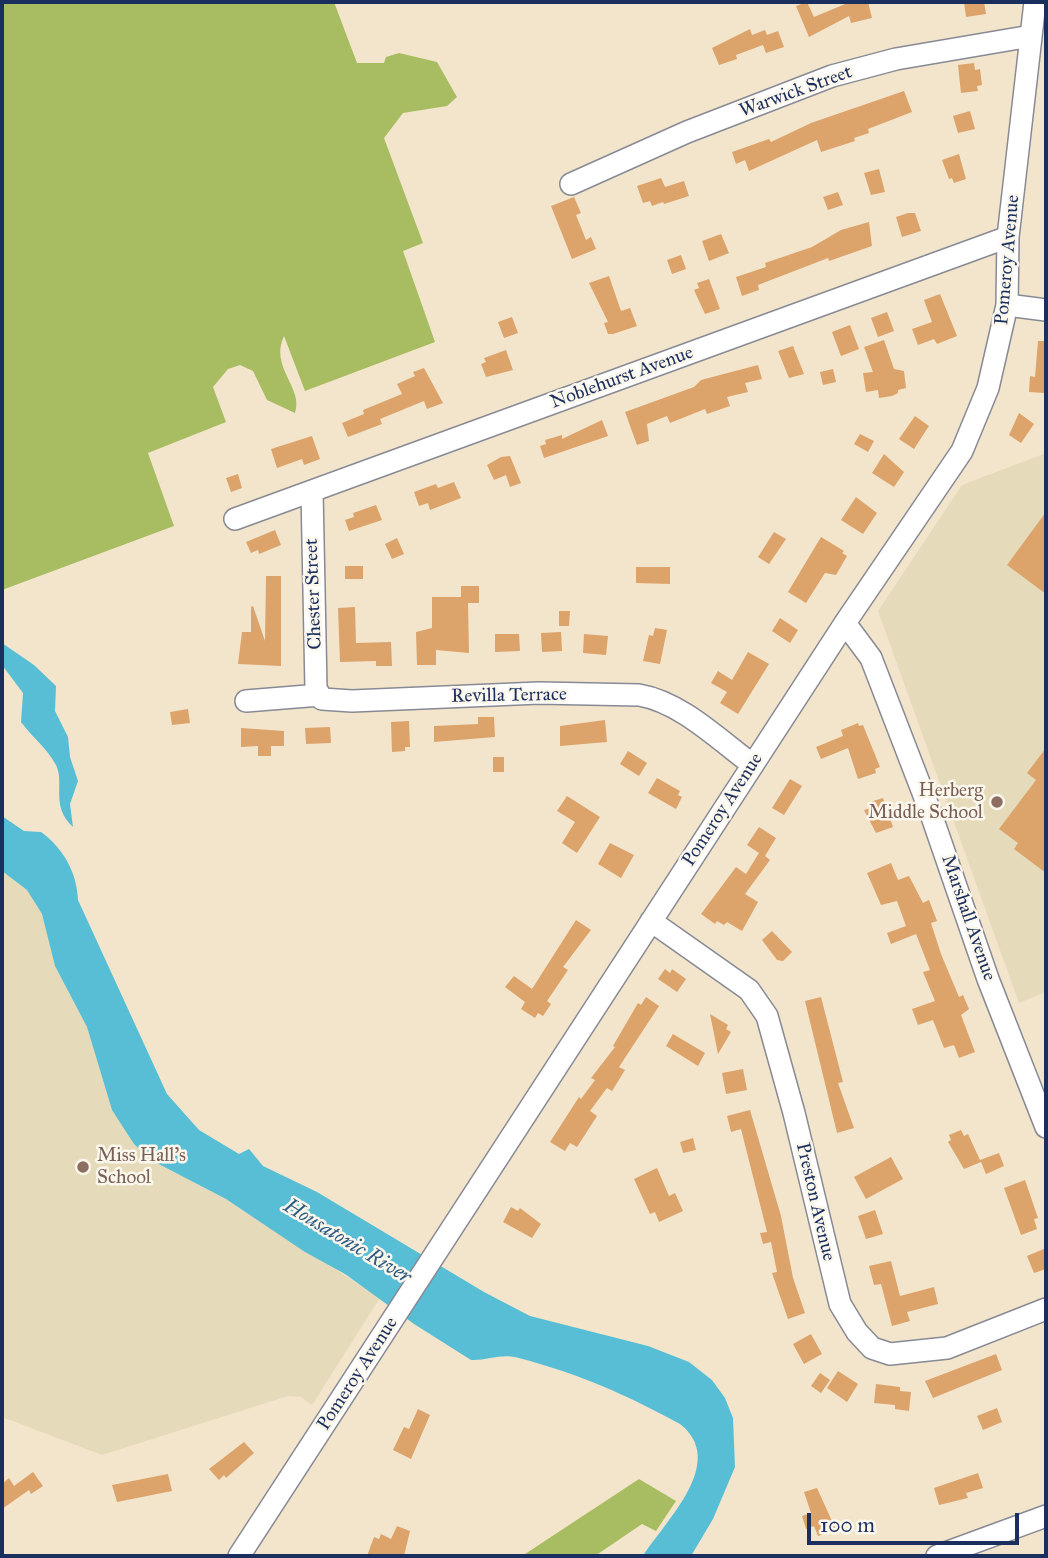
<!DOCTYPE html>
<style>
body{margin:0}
#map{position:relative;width:1048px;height:1558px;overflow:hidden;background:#f3e5cb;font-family:"IM FELL Great Primer",serif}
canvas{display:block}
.frame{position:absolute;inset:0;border:4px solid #1b2f5e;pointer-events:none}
.scale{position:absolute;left:807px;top:1513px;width:212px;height:32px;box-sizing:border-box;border:4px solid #1b2f5e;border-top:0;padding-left:9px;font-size:21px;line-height:24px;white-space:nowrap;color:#1b2f5e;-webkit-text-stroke:5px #fbf7ec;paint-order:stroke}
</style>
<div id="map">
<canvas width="1048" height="1558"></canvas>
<div class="frame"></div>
<div class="scale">100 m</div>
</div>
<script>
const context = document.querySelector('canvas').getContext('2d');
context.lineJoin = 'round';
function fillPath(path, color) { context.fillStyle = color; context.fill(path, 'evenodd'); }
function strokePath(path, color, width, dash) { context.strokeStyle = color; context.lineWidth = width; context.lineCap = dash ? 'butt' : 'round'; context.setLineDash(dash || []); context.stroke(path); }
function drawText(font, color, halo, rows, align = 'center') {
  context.font = font + ' "IM FELL Great Primer",serif'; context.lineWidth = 5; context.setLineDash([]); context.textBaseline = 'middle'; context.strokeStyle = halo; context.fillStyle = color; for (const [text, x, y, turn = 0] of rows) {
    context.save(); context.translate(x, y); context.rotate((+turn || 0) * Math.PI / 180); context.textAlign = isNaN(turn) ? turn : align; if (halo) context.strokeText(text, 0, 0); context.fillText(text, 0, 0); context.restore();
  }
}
fillPath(new Path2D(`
 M1046,453V992L1019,1003L878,611L962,485Z
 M2,871L27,890L42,914L55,966L87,1027L112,1110L151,1160L226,1199L380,1298L312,1405L301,1397L288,1396L102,1455L2,1417Z`), '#e5dbba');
fillPath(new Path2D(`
 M2,2H334L357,63H384L386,57L399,53L437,62L457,97L447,106L403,113L384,138L423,243L403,251L435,342L305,391L284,336C269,367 304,388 295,413L267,400L253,371L240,365L228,369L213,387L226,422L148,453L174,526L2,590Z
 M639,1479L676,1501L656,1531L642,1524L595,1556H522Z`), '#a8bd62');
fillPath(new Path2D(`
 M2,643L34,665L56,686L55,711L68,737L70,757L78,781L70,804L73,827C50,806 65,783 56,765C47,748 32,737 21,722L23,693L2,665Z
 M2,816L24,831L41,832C63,848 77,872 78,900L167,1094L199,1130L239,1154L249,1149L263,1166L317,1192L484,1292L530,1316L648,1346L689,1362L712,1380L725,1398L733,1418L735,1467L713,1519L691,1556H643C666,1520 728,1462 680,1424C625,1394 579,1374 519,1358C501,1353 487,1361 471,1360L414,1324L345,1274L305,1252L226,1199L151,1160L134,1144L112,1110L87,1027L55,966L42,914L27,890L2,871Z`), '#57bed5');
fillPath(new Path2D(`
 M807,2L814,17L850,2H868L872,18L851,23L849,16L809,37L796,6Z
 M964,2H984L986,14L966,17Z
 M750,29L752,35L765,30L767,35L778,31L784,47L766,53L763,45L736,55L737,59L719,65L712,48Z
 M974,63L975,70L980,69L982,85L977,86L978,91L961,93L958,65Z
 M904,91L912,112L868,129L869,133L854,138L855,141L821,152L817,140L749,171L745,160L736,164L732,152L769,139L771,142L811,123Z
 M970,111L975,129L958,133L953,116Z
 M959,154L966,179L954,183L952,178L949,179L942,160Z
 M879,169L885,192L871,195L864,173Z
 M661,178L665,187L684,181L689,196L664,204L663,202L652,206L650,201L643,203L637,186Z
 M838,192L843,205L828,210L823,197Z
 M574,197L581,213L576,215L586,240L591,237L596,249L572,259L551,206Z
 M908,213H915L921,231L902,237L896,217Z
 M869,222L872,246L829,261L828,258L758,285L759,290L742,296L736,277L766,267L765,263L812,247L841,230Z
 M721,234L729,253L709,261L702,241Z
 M681,255L686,269L672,274L667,260Z
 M609,276L621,311L630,308L637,326L613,334H608L604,323L608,322L589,283Z
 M709,279L720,309L705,314L694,290L699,288L697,283Z
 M940,294L957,336L937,344L934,339L918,345L912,329L932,322L924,300Z
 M887,312L894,331L878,337L871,318Z
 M512,317L518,333L504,338L498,322Z
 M850,325L859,349L841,356L832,332Z
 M884,340L894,369L904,371L906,388L898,390V393L892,396L879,398L878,390L866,392L863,373L873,372L864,347Z
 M1038,341H1046L1045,393L1029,392L1030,376L1035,377Z
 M793,346L804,374L789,378L778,351Z
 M506,350L513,370L486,377L481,364L486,362L484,358Z
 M758,365L762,379L745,383L748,392L727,397L730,406L707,414L705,409L670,423L667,416L647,424L649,441L637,445L625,412L694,387L701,380Z
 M424,368L443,403L427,409L424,401L380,419L382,424L348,437L342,423L364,414L363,410L402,394L397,384L415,376L413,372Z
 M833,369L836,382L823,385L820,372Z
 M1019,413L1034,424L1021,443L1009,435Z
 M915,416L929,426L914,449L899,439Z
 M602,420L608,436L544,458L540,446L546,444L545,440L562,435V439Z
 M860,434L874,441L868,452L854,444Z
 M312,436L320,459L304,465L302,459L277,468L271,449Z
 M884,454L904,472L894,487L872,473Z
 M510,456L521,483L510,487L506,475L494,480L487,465L501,457Z
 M238,474L242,488L231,492L226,478Z
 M454,482L461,498L430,510L428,503L419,506L414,492L436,484L438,488Z
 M856,497L877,513L863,534L841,520Z
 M376,505L382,520L349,531L345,520L354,517L353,513Z
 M1046,512V594L1007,565Z
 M275,530L281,545L259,554L258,550L251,553L246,542Z
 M774,532L786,539L769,564L758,557Z
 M821,537L844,551L842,553L847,556L836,575L825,573L806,603L788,592Z
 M397,538L404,554L392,559L385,544Z
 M345,566H363V579H345Z
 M636,567H670V584L636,583Z
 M266,576H281V666L238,664L242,632H251V607L253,606L265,641Z
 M461,586H479V603H468L469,653L436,650V665H417L416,632L432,628V597H461Z
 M355,607L356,643L391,642L392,666H376V661L340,662L338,608Z
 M559,611H570L569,626H559Z
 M780,618L798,630L790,643L772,631Z
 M655,628L667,630L660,664L643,661L649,635L653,636Z
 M561,632L562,651L542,652L541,633Z
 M495,634H519L520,651L495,652Z
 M584,634L608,636L606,655L583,653Z
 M748,652L769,664L738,714L720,703L727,692L711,683L718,671L732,680Z
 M188,709L190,723L172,725L170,712Z
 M478,717H494L495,737L434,742V726L478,724Z
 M605,720L607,742L560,746V726Z
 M409,721L410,747H405V751L392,752L391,722Z
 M858,723L859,726L863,725L880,767L875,769L876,773L858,779L848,748L821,759L816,747L843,736L841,730Z
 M330,727L331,743L306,744L305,728Z
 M241,728L284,731V746H271V756H258V746L241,747Z
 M1046,748V873L1014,849L1018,843L999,829L1036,780L1027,773Z
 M628,751L647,763L639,776L620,764Z
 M493,757H504V772H493Z
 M657,778L680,791L678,795L682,797L676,809L648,793Z
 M790,779L802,786L784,815L772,808Z
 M567,796L600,817L577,853L562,843L575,822L557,811Z
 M883,798L893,827L876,833L864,810L871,808L870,802Z
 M759,827L776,838L765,856L770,860L745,894L758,902L742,931L727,922L724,925L717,921L715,924L701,914L736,867L746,874L759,853L747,845Z
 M610,843L634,855L621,878L598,864Z
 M891,863L898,880L909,876L923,903L929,900L937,921L931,923L941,954L959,997L963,995L969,1009L961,1015L975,1052L959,1058L954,1045L944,1048L933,1020L918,1025L912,1009L935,1001L923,972L930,970L916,934L891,944L887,933L906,926L897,901L881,905L867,873Z
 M576,920L591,930L563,967L568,970L549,998L547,1001L551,1004L543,1016L538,1013L535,1018L521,1009L525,1002L505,987L514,976L532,989Z
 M772,931L792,952L783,961L777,960L762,940Z
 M665,969L670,973L672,969L686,979L677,992L658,979Z
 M646,997L659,1006L619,1067L625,1070L612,1091L607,1088L590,1111L597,1116L577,1147L570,1143L565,1151L550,1142L579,1097L581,1099L595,1080L591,1078L615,1047L613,1046L638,1003L641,1005Z
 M821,997L843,1082L838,1083L854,1128L837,1133L805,1001Z
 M710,1014L728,1025L726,1029L731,1032L718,1054Z
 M673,1034L705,1053L698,1066L666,1046Z
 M743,1069L747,1090L726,1094L722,1073Z
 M750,1110L781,1216L793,1278L805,1313L788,1319L772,1273L777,1272L771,1242L763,1244L760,1233L767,1232L741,1129L731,1132L727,1116Z
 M961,1130L964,1136L968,1134L980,1160L999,1153L1004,1166L986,1174L981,1162L964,1169L948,1142L951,1140L949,1135Z
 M693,1138L696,1150L683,1153L680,1142Z
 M891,1157L903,1179L866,1199L854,1177Z
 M657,1168L669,1196L675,1193L683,1211L659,1222L655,1212L650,1214L634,1179Z
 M1025,1180L1038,1218L1034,1219L1037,1229L1021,1235L1004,1188Z
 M511,1207L518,1211L520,1208L541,1224L532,1238L503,1222Z
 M875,1210L883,1234L866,1239L858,1216Z
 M1046,1248V1269L1034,1273L1027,1256Z
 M891,1261L900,1296L934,1287L938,1304L907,1312L910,1321L892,1326L881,1284L874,1285L869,1266Z
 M811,1334L822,1354L804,1364L793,1344Z
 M996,1354L1002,1370L933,1398L925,1381Z
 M838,1371L858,1384L847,1402L827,1388Z
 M820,1373L830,1380L821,1393L811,1386Z
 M876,1384L900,1387V1391L911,1392L909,1411L895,1409V1405L874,1403Z
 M997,1408L1002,1422L983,1430L977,1416Z
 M418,1409L430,1415L411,1459L393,1450L404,1427L409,1429Z
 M244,1442L254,1453L226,1478L224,1475L219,1480L209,1469Z
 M33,1472L43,1486L31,1494L29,1490L2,1509V1484L9,1478L14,1486Z
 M978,1473L983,1488L966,1493L968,1498L939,1505L934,1488Z
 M168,1474L172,1491L117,1502L112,1485Z
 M817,1488L836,1530L818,1536L814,1526L806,1529L802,1516L811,1513L804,1492Z
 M397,1526L410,1531L404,1556H367L374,1537L379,1539L381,1534L391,1539Z`), '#dca36b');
const minor = new Path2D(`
 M571,184L687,132L832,76L896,59L1031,36
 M1007,305L1046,310
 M312,491L316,689L320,695
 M235,519L1008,237
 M845,623L871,658L930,811L988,979L1046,1127
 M246,701L320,695L322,699L352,701L539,693L639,695C681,702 719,740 753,765
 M651,921L749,990L767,1016L794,1113L840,1304L857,1332L872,1348L890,1354L947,1348L1046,1309
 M239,1556L845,623L962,451L988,388L1007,305L1008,237L1035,2
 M937,1556L1046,1516`);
strokePath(minor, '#878a94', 24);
strokePath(minor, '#fff', 21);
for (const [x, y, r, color] of [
 [997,802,7,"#8d6e63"],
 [83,1167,7,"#8d6e63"]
]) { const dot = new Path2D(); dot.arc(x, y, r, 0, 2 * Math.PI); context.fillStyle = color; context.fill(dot); strokePath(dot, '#fbf7ec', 2.5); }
drawText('19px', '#1b2f5e', '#fbf7ec', [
 ["Warwick Street",796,92,-20],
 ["Pomeroy Avenue",1008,260,-85],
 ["Noblehurst Avenue",622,378,-20],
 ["Chester Street",314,594,-92],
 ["Revilla Terrace",509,696,-1],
 ["Pomeroy Avenue",723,810,-57],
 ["Marshall Avenue",968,918,71],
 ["Preston Avenue",815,1202,77],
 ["Pomeroy Avenue",358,1374,-57]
]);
drawText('19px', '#785e54', '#fbf7ec', [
 ["Herberg",983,791],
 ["Middle School",983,813],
 ["Miss Hall's",97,1156,"left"],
 ["School",97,1178,"left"]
], 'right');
drawText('italic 21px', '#2d5a82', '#fbf7ec', [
 ["Housatonic River",347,1242,31]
]);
</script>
